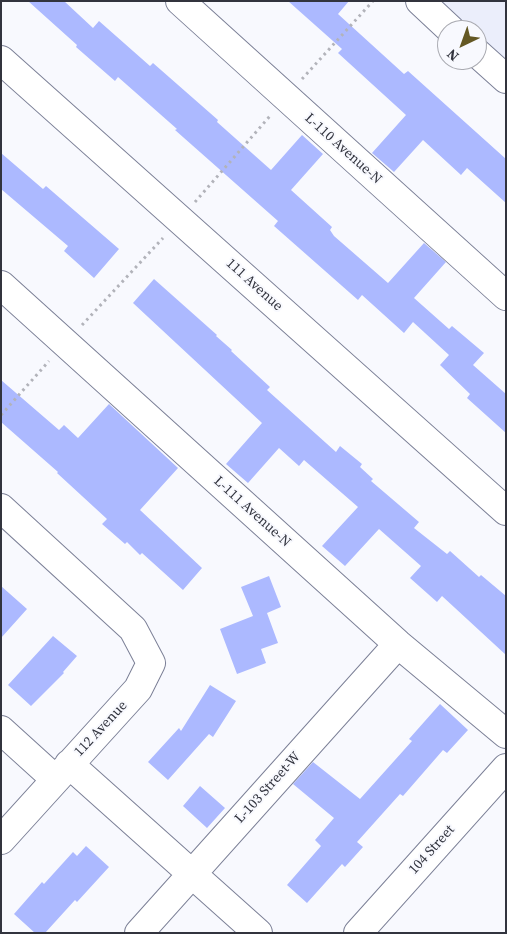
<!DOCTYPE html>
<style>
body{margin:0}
#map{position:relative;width:507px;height:934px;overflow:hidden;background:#f8f9fe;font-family:"Source Serif 4",serif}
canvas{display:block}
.frame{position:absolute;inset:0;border:2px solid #32343e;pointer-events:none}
.north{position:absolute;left:437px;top:20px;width:50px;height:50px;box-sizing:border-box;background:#f8f9fe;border:1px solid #a9aab1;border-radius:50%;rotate:222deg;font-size:14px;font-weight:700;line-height:20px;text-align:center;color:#32343e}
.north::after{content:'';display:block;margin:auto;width:18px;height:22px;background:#645824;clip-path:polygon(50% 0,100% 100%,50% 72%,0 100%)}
</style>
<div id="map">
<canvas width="507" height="934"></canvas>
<div class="frame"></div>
<div class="north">N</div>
</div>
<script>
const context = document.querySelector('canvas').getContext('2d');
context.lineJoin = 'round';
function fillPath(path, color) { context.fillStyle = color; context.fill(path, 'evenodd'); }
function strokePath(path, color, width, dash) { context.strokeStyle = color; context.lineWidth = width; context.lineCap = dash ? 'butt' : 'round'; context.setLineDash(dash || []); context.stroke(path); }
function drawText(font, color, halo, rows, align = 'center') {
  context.font = font + ' "Source Serif 4",serif'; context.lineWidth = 4; context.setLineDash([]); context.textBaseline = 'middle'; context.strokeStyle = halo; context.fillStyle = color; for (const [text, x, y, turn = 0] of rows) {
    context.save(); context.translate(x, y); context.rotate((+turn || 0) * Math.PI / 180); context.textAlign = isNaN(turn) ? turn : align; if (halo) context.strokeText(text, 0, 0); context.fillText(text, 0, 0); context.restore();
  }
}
fillPath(new Path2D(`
 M419,1H506V79L477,53V30H451Z`), '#ebeefb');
fillPath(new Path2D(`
 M28,1H64L93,28L99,21L150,66L153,63L218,120L217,122L271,170L302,135L323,154L291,190L332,227L330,230L334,236L388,283L424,243L446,262L414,298L449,329L452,326L484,353L473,365L506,394V433L467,398L470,394L440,365L449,355L413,322L404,333L362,295L358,300L274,226L278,221L175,130L177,129L118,77L115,81L76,47L77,45Z
 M288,1H349L338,14L404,74L408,71L506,159V203L467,168L461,175L423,140L394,172L372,153L406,115L338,53L342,49Z
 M1,153L43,189L46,186L119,249L94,278L64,251L68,246L1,189Z
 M154,279L217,335L216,336L232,350L231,351L270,387L267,390L336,452L340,446L362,464L360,467L373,479L371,481L419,522L414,528L447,554L450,551L479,577L481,575L506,596V655L442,596L437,602L410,578L421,566L379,529L345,566L322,546L358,507L304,460L299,466L279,448L248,483L226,464L262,423L133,303Z
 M1,380L59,430L64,425L78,438L109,404L178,468L140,510L202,568L183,590L142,553L140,555L127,542L125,544L102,524L107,519L57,473L58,472L1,422Z
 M269,576L281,607L267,613L278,643L261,649L266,663L237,674L220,629L253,616L241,587Z
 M1,586L27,609L1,638Z
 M53,636L77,656L63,672L64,673L31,706L8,685Z
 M210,685L236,701L213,737L209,734L168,780L148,762L179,728L181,731Z
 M440,704L468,730L447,753L443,750L403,796L400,794L357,842L363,847L345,867L342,864L307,903L287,885L321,846L315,840L334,818L293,784L313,762L360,799L412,741L409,739Z
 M200,786L225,808L207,828L183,806Z
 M86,846L109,867L77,902L75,900L45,933H35L14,914L42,882L44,884L73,852L77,856Z`), '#acb9ff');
const minor = new Path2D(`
 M180,1L506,296
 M420,1L451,30
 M477,53L506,79
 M1,60L506,511
 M1,285L398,644L506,734
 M1,508L133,629L151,663L138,689L1,840
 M1,730L55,779
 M69,764L258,933
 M139,933L398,644
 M358,933L506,768`);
strokePath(minor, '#7c8097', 30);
strokePath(new Path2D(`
 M302,79L373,1
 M195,202L270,116
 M82,325L163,238
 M1,415L49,361`), '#b2b3ba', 3, [2.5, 4]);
strokePath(minor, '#fff', 28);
drawText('14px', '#32343e', '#f8f9fe', [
 ["L-110 Avenue-N",343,149,42],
 ["111 Avenue",254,285,42],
 ["L-111 Avenue-N",252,512,42],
 ["112 Avenue",101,729,-47],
 ["L-103 Street-W",268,788,-48],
 ["104 Street",432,850,-48]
]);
</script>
